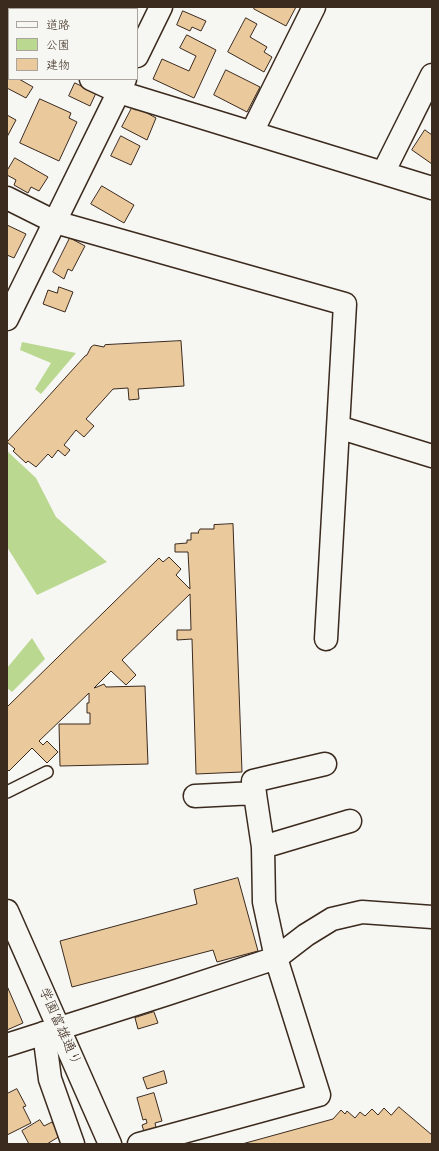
<!DOCTYPE html>
<meta charset="utf-8">
<style>
body{margin:0}
#map{position:relative;width:439px;height:1151px;overflow:hidden;background:#f6f6f2;font-family:Mynerve,"Klee One",sans-serif}
canvas{display:block}
.frame{position:absolute;inset:0;border:8px solid #3b2a1e;pointer-events:none}
.legend{position:absolute;left:8px;top:8px;width:130px;height:72px;box-sizing:border-box;background:#f6f6f2;border:1px solid #aba49d;margin:0;padding:5px 7px;list-style:none;font-size:12px;color:#3b2a1e}
.legend li{display:flex;align-items:center;gap:8px;height:20px}
.legend b{width:20px;border:1px solid #aba49d}
</style>
<div id="map">
<canvas width="439" height="1151"></canvas>
<div class="frame"></div>
<ul class="legend">
<li><b style="height:5px;background:#f6f6f2"></b>道路</li>
<li><b style="height:11px;background:#bad890"></b>公園</li>
<li><b style="height:11px;background:#eac99c"></b>建物</li>
</ul>
</div>
<script>
const context = document.querySelector('canvas').getContext('2d');
context.lineJoin = 'round';
function fillPath(path, color) { context.fillStyle = color; context.fill(path, 'evenodd'); }
function strokePath(path, color, width, dash) { context.strokeStyle = color; context.lineWidth = width; context.lineCap = dash ? 'butt' : 'round'; context.setLineDash(dash || []); context.stroke(path); }
function drawText(font, color, halo, rows, align = 'center') {
  context.font = font + ' Mynerve,"Klee One",sans-serif'; context.lineWidth = 3; context.setLineDash([]); context.textBaseline = 'middle'; context.strokeStyle = halo; context.fillStyle = color; for (const [text, x, y, turn = 0] of rows) {
    context.save(); context.translate(x, y); context.rotate((+turn || 0) * Math.PI / 180); context.textAlign = isNaN(turn) ? turn : align; if (halo) context.strokeText(text, 0, 0); context.fillText(text, 0, 0); context.restore();
  }
}
fillPath(new Path2D(`
 M22,342L76,353L41,394L35,389L51,363L20,350Z
 M7,451L36,478L56,517L107,562L37,595L7,547Z
 M32,638L45,659L12,692L7,688V668Z`), '#bad890');
const building = new Path2D(`
 M16,7H65L64,9H15Z
 M98,7H134L133,9H102Z
 M255,7H296L286,26L254,9Z
 M183,11L206,21L201,31L192,27L190,31L177,25Z
 M246,18L257,24L250,37L267,47L264,52L272,57L264,72L228,52Z
 M187,35L216,50L194,98L153,79L162,59L189,71L196,56L180,48Z
 M7,59L9,60V79H19L33,87L26,98L7,88Z
 M226,70L260,87L247,112L214,95Z
 M75,83L96,93L90,106L69,96Z
 M40,99L71,113L69,118L77,122L59,161L20,143Z
 M132,108L136,110L138,108L156,118L147,140L122,127Z
 M7,115L16,120L7,137Z
 M425,130L432,135V164L412,150Z
 M121,136L140,146L131,165L111,156Z
 M15,158L48,177L39,191L31,187L28,193L14,185L16,180L7,175V171Z
 M102,186L134,205L124,223L91,204Z
 M7,225L26,234L14,258L7,255Z
 M70,238L85,246L72,271L68,269L64,279L53,272Z
 M59,287L73,292L65,312L43,304L48,290L57,293Z
 M181,341L184,386L138,389L139,399L129,400L128,388L113,389L86,419L94,426L84,437L76,430L64,445L70,450L65,456L58,450L52,458L48,454L36,467L28,461L26,463L13,451L15,449L7,442L85,356L87,355L91,347L94,345L104,347L105,345Z
 M233,524L242,772L196,774L192,639L177,640V630H191L190,594L122,660L136,675L126,685L111,671L94,688L97,687L104,684L106,687L145,686L148,764L60,766L59,724H90V713H87V703H89V693L39,741L43,745L47,741L58,752L47,763L32,748L9,771L7,769V707L159,558L163,562L169,557L181,569L176,575L190,589L188,552H175V544L187,543V540H191V533H199L198,532L200,529H214V525Z
 M238,878L258,951L217,962L213,950L72,987L60,941L197,904L194,890Z
 M7,986L23,1023L7,1030Z
 M154,1012L158,1023L138,1029L135,1018Z
 M164,1071L167,1083L147,1089L143,1078Z
 M17,1089L26,1106L23,1107L31,1123L7,1135V1094Z
 M154,1093L162,1121L155,1123L157,1132L145,1135L142,1125L147,1123L146,1119L143,1120L137,1098Z
 M399,1107L432,1135V1144H242L333,1119L341,1110L345,1114L347,1111L355,1118L360,1112L365,1116L372,1109L378,1115L384,1108L391,1115Z
 M40,1120L44,1126L52,1122L60,1136L47,1144H29L22,1131Z`);
fillPath(building, '#eac99c');
strokePath(building, '#3b2a1e', 1);
const service = new Path2D(`
 M7,792L47,772`);
const minor = new Path2D(`
 M7,38L9,39
 M91,79L119,92L432,188
 M252,132L314,7
 M383,173L432,75
 M7,198L55,222L345,304L326,639
 M338,427L432,456
 M195,796L255,793
 M263,847L350,821
 M44,1033L50,1079L73,1144
 M7,1045L167,994L276,958L306,935L332,919L362,912L432,917
 M139,1144L319,1095L276,958L264,902L263,847L253,781L325,764`);
const tertiary = new Path2D(`
 M137,56L161,7
 M7,319L125,79
 M7,911L110,1144`);
strokePath(service, '#3b2a1e', 14);
strokePath(minor, '#3b2a1e', 25);
strokePath(tertiary, '#3b2a1e', 25);
strokePath(service, '#f6f6f2', 11);
strokePath(minor, '#f6f6f2', 22);
strokePath(tertiary, '#f6f6f2', 22);
drawText('14px', '#3b2a1e', '#f6f6f2', [
 ["学園富雄通り",59,1027,66]
]);
</script>
